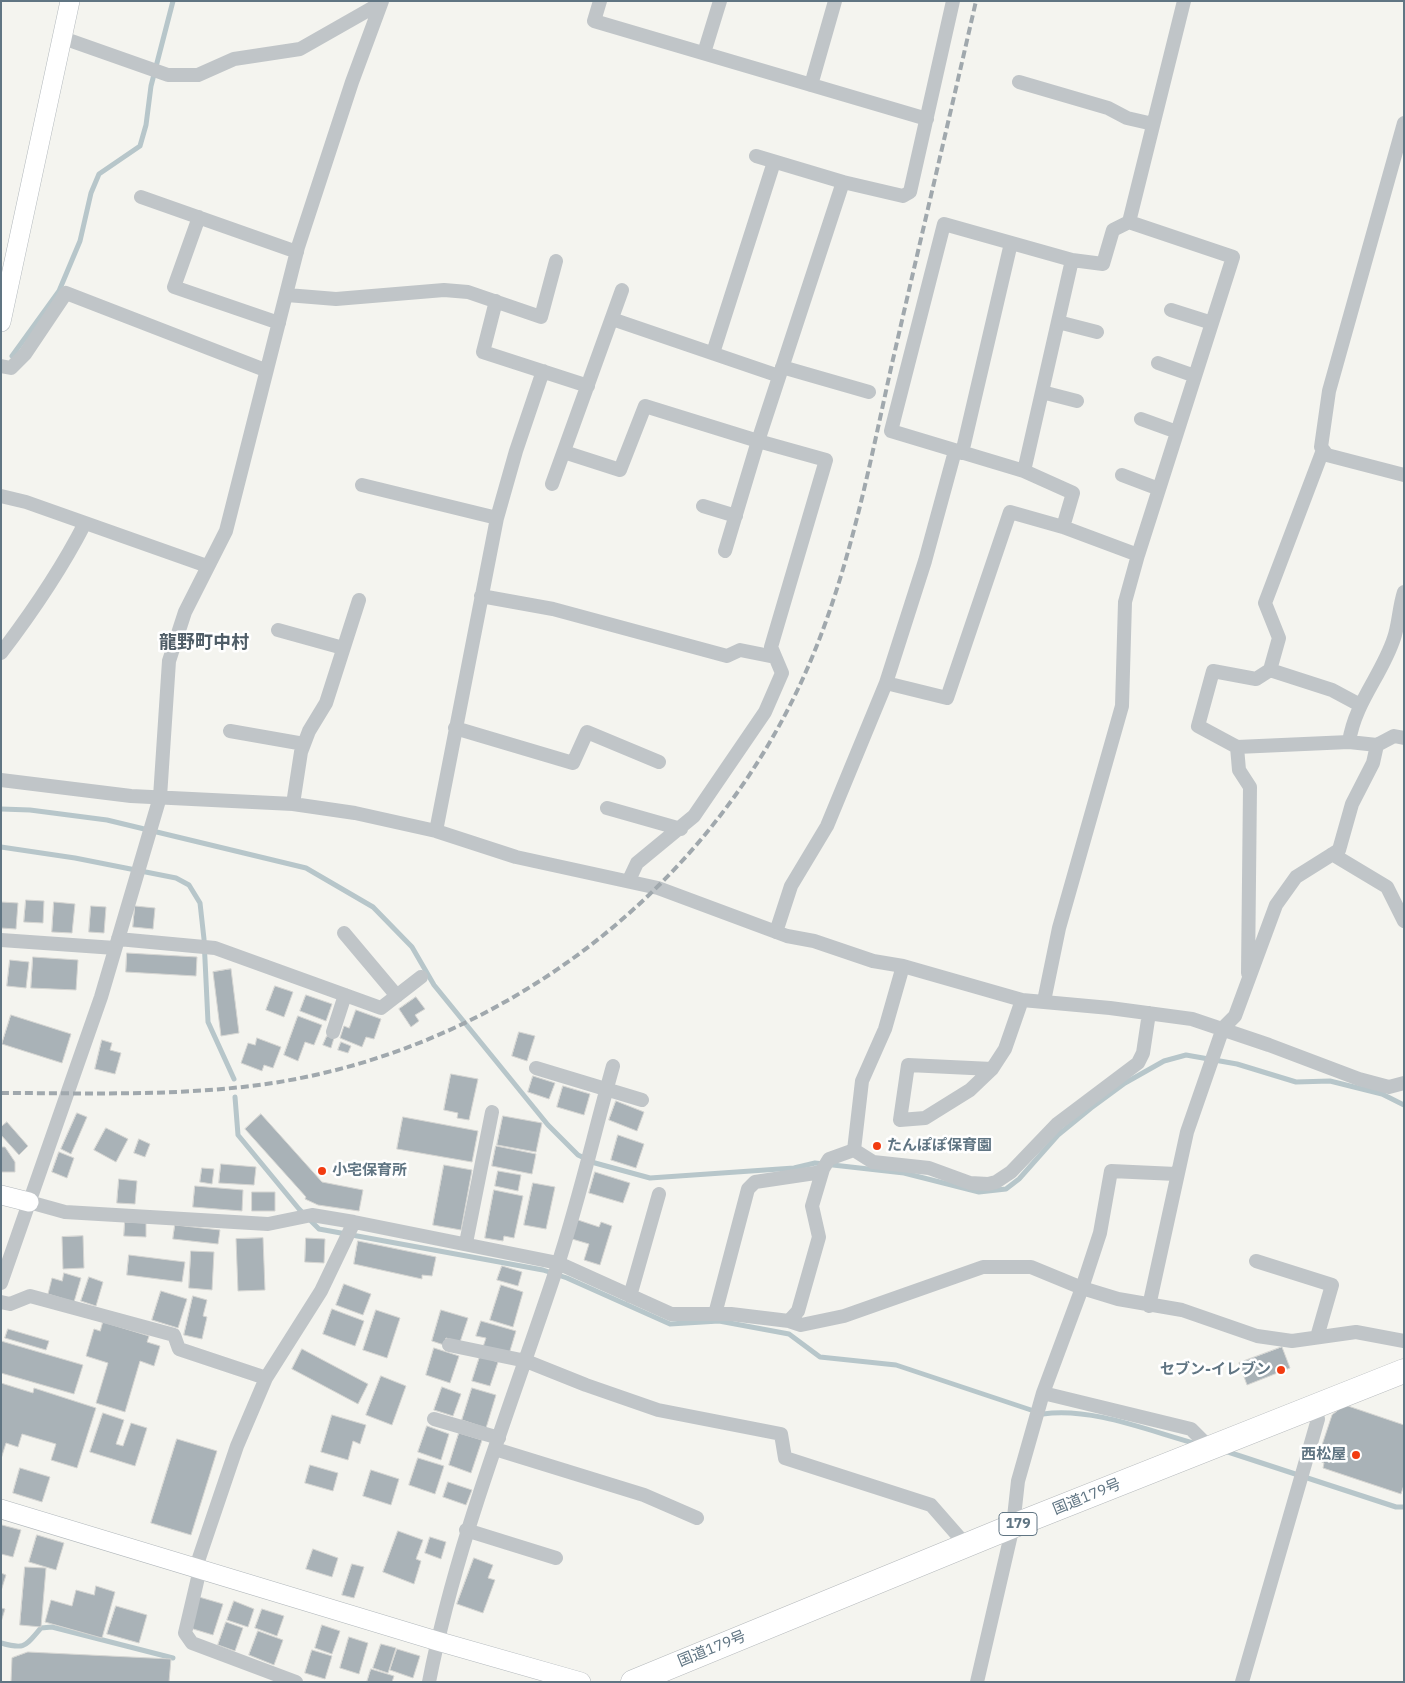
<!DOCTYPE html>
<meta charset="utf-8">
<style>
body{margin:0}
#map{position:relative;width:1405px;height:1683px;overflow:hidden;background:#f4f4ef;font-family:"IBM Plex Sans",sans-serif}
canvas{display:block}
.frame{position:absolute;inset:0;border:2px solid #607583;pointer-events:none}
</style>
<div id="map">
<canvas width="1405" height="1683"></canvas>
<div class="frame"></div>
</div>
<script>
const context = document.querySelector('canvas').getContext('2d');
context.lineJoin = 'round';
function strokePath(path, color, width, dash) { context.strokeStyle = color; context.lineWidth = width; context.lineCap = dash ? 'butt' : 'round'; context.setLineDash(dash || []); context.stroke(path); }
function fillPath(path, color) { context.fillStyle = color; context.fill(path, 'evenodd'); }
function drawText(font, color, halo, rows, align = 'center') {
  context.font = font + ' "IBM Plex Sans","Noto Sans JP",sans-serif'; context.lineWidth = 5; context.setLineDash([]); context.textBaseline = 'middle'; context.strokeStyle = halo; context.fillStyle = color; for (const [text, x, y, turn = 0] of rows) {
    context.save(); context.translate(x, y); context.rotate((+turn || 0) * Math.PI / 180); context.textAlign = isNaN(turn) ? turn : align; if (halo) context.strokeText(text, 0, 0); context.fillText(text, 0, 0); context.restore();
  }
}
strokePath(new Path2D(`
 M12,356L59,291L80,241L91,193L99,174L140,146L146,125L151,86L173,1
 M1,809L30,810L107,820L306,868L373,907L412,947L434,985L548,1125L578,1155L595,1163L650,1178L794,1168L815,1163L904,1173L979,1192L1006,1189L1019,1179L1058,1135L1091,1108L1125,1083L1164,1061L1186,1055L1237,1064L1296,1082L1330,1081L1382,1094L1404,1105
 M1,847L75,858L176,878L189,885L200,903L204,939L208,1022L234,1079
 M235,1097L238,1135L299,1209L319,1229L543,1270L567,1278L670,1324L719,1321L789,1334L820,1357L896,1365L1043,1414C1092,1407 1149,1431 1197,1444
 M1225,1451L1396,1507H1404
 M1,1643C26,1650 25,1646 41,1628L52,1627L173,1658`), '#b7c6ca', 5);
const building = new Path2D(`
 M26,900L44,901L43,923L24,922Z
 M1,902L18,903L16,929L1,928Z
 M54,902L75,904L72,933L52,932Z
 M91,906L106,907L104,933L89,932Z
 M135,906L155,908L153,929L133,927Z
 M127,953L197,957L196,976L126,972Z
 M33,957L78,960L76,990L31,988Z
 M10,960L29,962L26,988L7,986Z
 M231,969L239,1033L221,1036L213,972Z
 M275,986L293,992L284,1017L266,1010Z
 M306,995L332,1004L326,1021L300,1011Z
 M416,997L425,1009L415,1015L419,1021L411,1027L399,1009Z
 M356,1010L381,1019L374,1039L366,1037L362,1047L340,1038L344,1026L349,1028Z
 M11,1015L71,1034L62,1063L2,1044Z
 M298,1016L322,1025L314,1045L305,1042L298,1061L284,1055Z
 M519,1032L535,1036L527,1061L512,1056Z
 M327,1036L334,1038L331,1048L323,1045Z
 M257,1038L281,1047L273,1068L264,1065L262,1071L241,1063L248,1043L255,1045Z
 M102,1040L112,1043L110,1050L121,1053L115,1074L95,1069Z
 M341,1042L351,1046L348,1053L338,1050Z
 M451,1074L478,1079L469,1120L457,1118L458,1113L444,1110Z
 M533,1076L555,1083L549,1099L528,1092Z
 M563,1086L590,1094L584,1115L557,1107Z
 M616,1101L644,1112L637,1131L609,1120Z
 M77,1113L87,1117L71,1154L61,1149Z
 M261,1114L322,1182L363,1190L359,1211L318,1205L305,1199L306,1197L245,1129Z
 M503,1116L542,1123L536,1152L497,1145Z
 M403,1117L478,1131L472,1162L397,1149Z
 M7,1122L28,1146L19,1155L1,1135V1127Z
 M106,1128L128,1139L116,1162L94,1150Z
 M618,1135L644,1144L636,1168L611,1160Z
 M139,1139L150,1144L145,1157L134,1153Z
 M496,1146L536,1154L532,1174L492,1166Z
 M1,1147H5L15,1162V1172H1Z
 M59,1152L74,1158L67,1178L52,1172Z
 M221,1164L256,1167L254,1185L219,1183Z
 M444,1165L472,1170L461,1230L433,1225Z
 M202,1168L214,1169L212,1184L200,1182Z
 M498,1171L521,1175L518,1191L495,1186Z
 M595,1172L630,1183L623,1203L589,1193Z
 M119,1179L137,1181L135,1204L117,1203Z
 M533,1183L555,1187L546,1229L524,1225Z
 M195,1186L243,1190L242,1211L193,1207Z
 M494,1190L523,1196L514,1238L504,1236L503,1241L485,1238Z
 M252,1192H275V1211H252Z
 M578,1220L599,1227L601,1222L612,1226L600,1265L584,1260L589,1244L572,1239Z
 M125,1222L146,1223V1237L124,1236Z
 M175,1225L220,1230L218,1244L173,1239Z
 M83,1236L84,1268L63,1269L62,1237Z
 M263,1238L265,1290L238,1291L236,1239Z
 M306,1238L325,1239L324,1263L305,1262Z
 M358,1241L436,1257L432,1276L422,1275V1279L354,1264Z
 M191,1251L214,1252L212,1290L189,1288Z
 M129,1255L185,1262L182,1282L127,1275Z
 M502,1266L522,1272L518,1286L497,1280Z
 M64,1273L81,1278L74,1302L48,1294L52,1278L62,1281Z
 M89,1277L103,1282L96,1306L81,1301Z
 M344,1284L371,1294L363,1315L336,1305Z
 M501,1285L523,1292L513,1327L490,1320Z
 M161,1291L187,1299L178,1328L152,1320Z
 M193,1296L207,1300L203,1316L207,1317L202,1339L184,1335Z
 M332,1309L364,1321L355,1346L323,1334Z
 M376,1310L400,1318L387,1358L363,1350Z
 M441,1310L468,1318L460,1342L446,1338L444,1345L432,1341Z
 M481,1321L516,1331L509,1354L483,1347L486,1338L476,1336Z
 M103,1322L149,1336L147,1342L160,1346L154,1366L140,1361L125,1412L96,1403L108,1363L86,1356L94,1329L100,1331Z
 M8,1329L49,1341L46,1350L5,1338Z
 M1,1341L83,1365L74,1394L1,1373Z
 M1282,1347L1290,1368L1247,1385L1239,1363Z
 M434,1348L459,1356L450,1383L426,1375Z
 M302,1349L368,1384L358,1404L292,1369Z
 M480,1356L498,1362L490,1386L472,1381Z
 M381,1376L406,1386L392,1425L366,1415Z
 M1,1383L33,1393L34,1388L96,1408L77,1468L51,1460L56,1444L22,1434L18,1447L6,1443L1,1459Z
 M442,1387L461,1394L453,1416L434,1410Z
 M472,1388L496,1395L486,1428L462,1420Z
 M1345,1405L1404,1425V1485L1401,1494L1323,1468L1324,1463L1317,1460L1332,1415Z
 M103,1413L124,1420L116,1444L123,1446L131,1423L147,1428L135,1466L90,1452Z
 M332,1415L366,1425L360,1444L353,1441L348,1460L321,1452Z
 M427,1426L449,1434L441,1460L418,1452Z
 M459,1433L482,1440L471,1473L449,1465Z
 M177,1439L217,1451L191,1535L151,1523Z
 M418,1458L444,1466L435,1494L409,1485Z
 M310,1465L338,1473L333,1491L305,1483Z
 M20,1468L50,1477L42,1502L13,1493Z
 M371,1470L399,1479L391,1505L363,1496Z
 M448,1482L472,1490L466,1505L443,1497Z
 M2,1525L21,1530L13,1557L1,1554Z
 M398,1531L423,1540L416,1559L421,1561L414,1584L383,1572Z
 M37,1535L64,1543L56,1570L29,1562Z
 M430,1537L446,1542L441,1559L425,1553Z
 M313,1549L338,1558L332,1577L306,1569Z
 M474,1558L493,1565L488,1578L495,1580L483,1613L457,1604Z
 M352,1564L364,1567L354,1598L342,1595Z
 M25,1567L46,1568L41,1627L20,1625Z
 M1,1573L6,1575L1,1591Z
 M96,1586L115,1592L102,1638L45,1622L51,1600L72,1606L76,1590L94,1595Z
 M199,1597L223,1604L213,1635L190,1628Z
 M234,1601L254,1609L248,1627L227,1620Z
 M116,1606L147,1615L139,1643L107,1634Z
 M1,1608L5,1609L1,1622Z
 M262,1609L284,1616L277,1636L255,1628Z
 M226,1622L243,1628L235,1651L218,1645Z
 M322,1625L340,1631L332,1654L315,1648Z
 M258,1631L283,1640L274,1665L249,1655Z
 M349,1637L368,1643L359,1674L340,1668Z
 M381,1644L396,1648L388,1673L373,1668Z
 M397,1649L420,1656L413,1678L390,1670Z
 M312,1650L332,1656L325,1679L305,1673Z
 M28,1652L171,1659L169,1682H11L12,1658Z
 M371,1669L394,1676L392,1682H367Z`);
fillPath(building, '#a9b2b7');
strokePath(building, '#d5d5d2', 1);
const secondary = new Path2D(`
 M1,322L70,1
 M1,1195L29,1202
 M1,1509L437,1641L581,1682`);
const highway = new Path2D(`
 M633,1682L1013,1526L1404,1371`);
strokePath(secondary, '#b2b8bc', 20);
strokePath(highway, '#b4b8bb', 25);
strokePath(new Path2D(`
 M600,1L594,21L927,119
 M63,38L168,75H198L234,59L300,49L381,3
 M704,53L720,1
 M1019,82L1108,108L1127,118L1153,124
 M811,85L835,1
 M1404,123L1329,391L1321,447L1327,455L1404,475
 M756,156L843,182
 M141,197L297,252
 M199,217L174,287L279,323
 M287,295L336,299L444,290L468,292L541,317L556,261
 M496,301L483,352L588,386
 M1171,310L1212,323
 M612,319L779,376
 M1058,322L1097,332
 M713,353L774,162
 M1158,363L1195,376
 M1,366L11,368L25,354L66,293L265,370
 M782,367L869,392
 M1042,392L1077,401
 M1141,419L1177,432
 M1323,450L1265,603L1279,638L1270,670L1332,690L1360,705
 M564,452L620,470L645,406L758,441L725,551
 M962,453L1011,243
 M1024,471L1072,260
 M1122,475L1159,489
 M552,484L622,290
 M362,485L497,518
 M1,496L26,502L207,566
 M703,506L736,516
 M1138,555L1063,527L1073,493L1024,471L891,431L944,224L1072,260L1103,264L1113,230L1129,222L1184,1
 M481,596L553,609L727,656L740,650L775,657
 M278,630L343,648
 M1,653C33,611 61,570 85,523
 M886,683L947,698L1010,512L1063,527
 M455,728L573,763L587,732L659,762
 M230,731L304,744
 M1377,745L1349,742C1355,702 1382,675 1394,638C1399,623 1399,607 1404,592
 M1237,747L1349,742
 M1,780L131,796L293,804L355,813L436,831L516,857L658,888L787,936L814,941L873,961L903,966L1022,1000L1110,1008L1192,1019L1269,1045L1359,1079L1389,1087L1404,1083
 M293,804L301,752L309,731L326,703L359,600
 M607,808L681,829
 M436,831L497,518L516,451L543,371
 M1332,854L1387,887L1404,921
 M629,880L637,863L694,816L765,712L782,673L771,647L826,460L758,441L843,182L903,196L910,192L953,1
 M776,932L791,886L827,826L886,683L925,561L955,451
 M344,933L397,996
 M118,939L215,948L381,1008L421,977
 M1,940L115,948
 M903,966L885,1029L862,1081L854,1150L873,1162L929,1168L970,1183L988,1184L996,1182L1011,1172L1057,1124L1138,1063L1143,1053L1149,1013
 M1248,973L1250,787L1239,770L1237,747L1198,726L1213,671L1256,679L1270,670
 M1044,1001L1059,928L1122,706L1125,602L1138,555L1233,257L1129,222
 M333,1032L345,995
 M536,1068L642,1100
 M992,1069L908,1065L900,1120L925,1118L970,1090L992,1069L1005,1049L1022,1000
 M29,1202L65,1212L268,1224L312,1215L354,1222L558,1263L671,1314H731L789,1321L801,1325L844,1316L983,1267H1031L1082,1288L1118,1299L1182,1310L1257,1336L1292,1341L1356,1332L1404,1341
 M466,1243L492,1112
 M1256,1261L1332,1285L1317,1337
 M1,1283L101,997L160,797L169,661L185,612L226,531L298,247L352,82L382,1
 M630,1296L659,1194
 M1,1302L10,1304L30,1296L174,1335L179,1349L266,1378
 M1149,1306L1187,1132L1223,1028L1235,1016L1276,905L1296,877L1339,850L1352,804L1373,763L1377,745L1394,736L1404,738
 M715,1314L748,1189L755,1182L822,1172
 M789,1321L798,1311L819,1237L812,1206L823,1169L829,1159L854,1150
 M449,1345L526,1361L586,1385L658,1410L781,1434L785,1458L931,1505L966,1545
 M1043,1393L1191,1429L1210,1448
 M434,1419L499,1438
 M495,1449L644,1495L697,1518
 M466,1530L556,1558
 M196,1567L237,1446L266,1378L321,1291L354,1222
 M200,1569L185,1633L192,1643L296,1682
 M429,1682C457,1539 512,1404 557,1267C579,1201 594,1133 613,1066
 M977,1682L1013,1526L1018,1481L1043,1393L1082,1288L1100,1233L1111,1171L1176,1174
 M1242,1682L1318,1419L1315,1406`), '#c0c5c8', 14);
strokePath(secondary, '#fff', 19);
strokePath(highway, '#fff', 24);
strokePath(new Path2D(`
 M1,1093C95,1093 192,1097 285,1081C507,1042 701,893 798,689C846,588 867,477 891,368C919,246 948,124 976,1`), '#a0a8ad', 4, [8, 4]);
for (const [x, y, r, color] of [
 [877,1146,5,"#f23c11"],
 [322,1171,5,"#f23c11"],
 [1281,1370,5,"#f23c11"],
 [1356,1455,5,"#f23c11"]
]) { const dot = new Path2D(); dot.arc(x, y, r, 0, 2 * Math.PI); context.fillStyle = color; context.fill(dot); strokePath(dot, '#fff', 2); }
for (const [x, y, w] of [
 [1018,1524,38]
]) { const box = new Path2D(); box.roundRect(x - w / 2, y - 11.5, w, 23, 4); context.fillStyle = '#fff'; context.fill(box); strokePath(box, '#607583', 1); }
drawText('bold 14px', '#607583', null, [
 ["179",1018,1524]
]);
drawText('bold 15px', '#607583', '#fff', [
 ["たんぽぽ保育園",887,1146],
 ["小宅保育所",332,1171],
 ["セブン-イレブン",1271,1370,"right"],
 ["西松屋",1346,1455,"right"]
], 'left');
drawText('15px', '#607583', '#fff', [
 ["国道179号",1087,1497,-22],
 ["国道179号",712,1649,-22]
]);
drawText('bold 18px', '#4f5d67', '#fff', [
 ["龍野町中村",204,643]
]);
</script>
